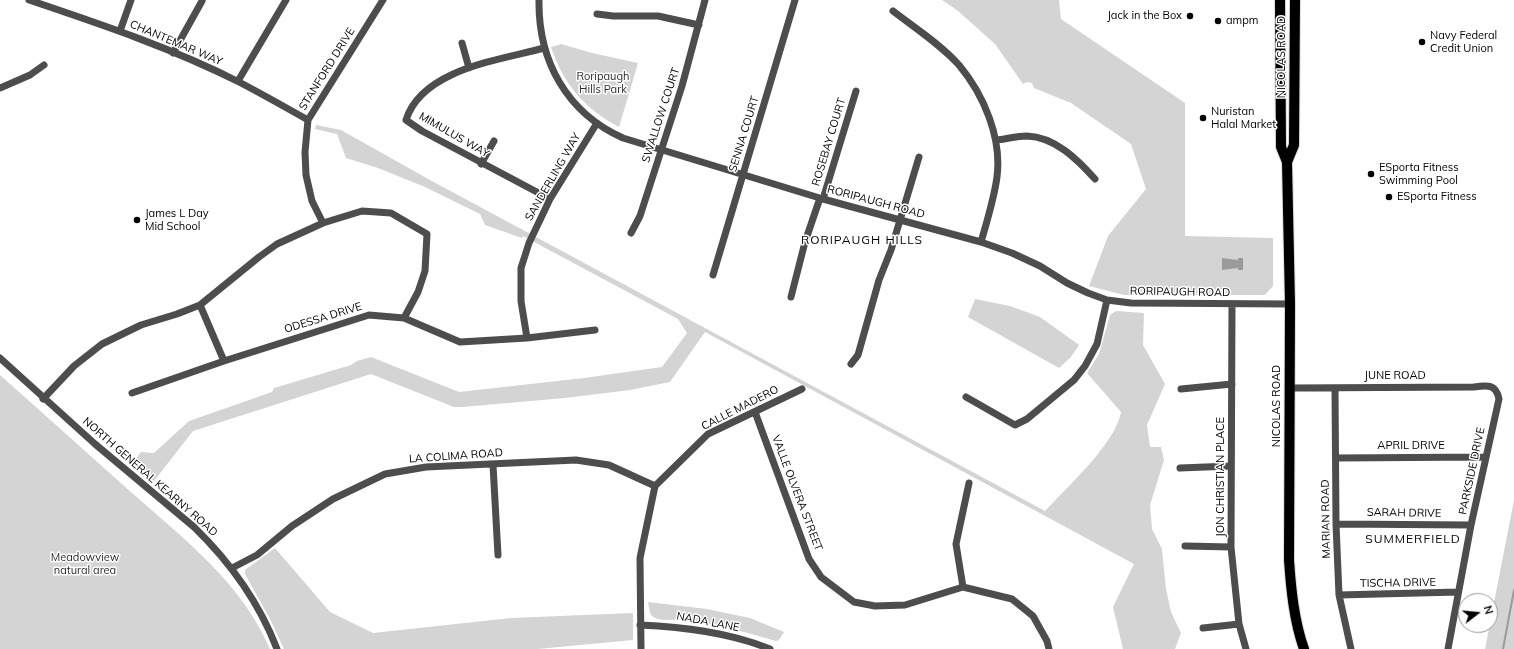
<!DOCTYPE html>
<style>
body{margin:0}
#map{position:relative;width:1514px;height:649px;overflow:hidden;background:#fff;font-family:Mulish,sans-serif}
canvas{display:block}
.north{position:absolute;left:1458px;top:593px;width:40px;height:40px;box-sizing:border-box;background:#fff;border:1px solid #999;border-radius:50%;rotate:74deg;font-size:11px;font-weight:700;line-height:16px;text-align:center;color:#000}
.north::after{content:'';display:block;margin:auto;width:14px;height:18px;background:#000;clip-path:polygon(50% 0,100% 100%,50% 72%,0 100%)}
</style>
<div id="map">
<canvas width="1514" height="649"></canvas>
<div class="north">N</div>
</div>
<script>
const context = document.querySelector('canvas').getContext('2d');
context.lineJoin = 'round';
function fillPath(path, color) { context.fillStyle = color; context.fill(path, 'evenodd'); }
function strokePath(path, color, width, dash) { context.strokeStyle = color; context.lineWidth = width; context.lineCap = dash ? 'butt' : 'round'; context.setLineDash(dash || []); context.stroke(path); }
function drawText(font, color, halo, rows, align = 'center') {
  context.font = font + ' Mulish,sans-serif'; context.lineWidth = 3; context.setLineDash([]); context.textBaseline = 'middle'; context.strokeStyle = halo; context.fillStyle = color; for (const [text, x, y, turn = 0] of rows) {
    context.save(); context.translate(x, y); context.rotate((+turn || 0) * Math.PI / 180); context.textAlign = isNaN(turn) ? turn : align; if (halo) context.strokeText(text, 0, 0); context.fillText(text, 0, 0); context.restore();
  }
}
fillPath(new Path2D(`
 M942,0H1059L1061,19L1185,103V236L1273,238V286L1265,295H1124L1089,286L1108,236L1146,189L1131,144L1071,103L1034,88L1032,83L1027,82L1023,84L995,44L958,11Z
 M561,44L592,53L638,63L619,127C585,109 563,84 551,47Z
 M316,125L341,130L430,180L1045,511C1067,487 1116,443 1121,412L1087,373L1099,354L1110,315L1116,311L1144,313L1143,345L1165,384L1147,425L1150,447H1161L1164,460L1150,505L1152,529L1162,549L1166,589L1171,612L1181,633L1175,649H1123L1113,607L1134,564L705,332L670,382L630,390L565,398L462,407H454L371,374L193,431L154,481L132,464L141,452L154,453L189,421L272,392L274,388L351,365L357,361L371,357L459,392L584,378L662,367L687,333L678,319L523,236L522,238L485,225L480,214L425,187L378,168L346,158L337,134L315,129Z
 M975,299L1010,306L1040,317L1079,345L1071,357L1059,368L968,317Z
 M0,375C44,414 87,453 131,492C183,538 242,583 270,649H0Z
 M1514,500V649H1485Z
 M275,548L330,612L373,633L511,618L633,613V640L538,649H284L271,621L245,574V570Z
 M648,602L707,609L750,618L784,632L779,640L776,641C746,632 715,624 684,620C675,619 654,623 650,613Z`), '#d4d4d4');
fillPath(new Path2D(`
 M1222,258L1238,260V258H1243V270H1238V268L1222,270Z`), '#9b9b9b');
strokePath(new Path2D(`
 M1503,649L1514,590`), '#9b9b9b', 2);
const major = new Path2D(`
 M1280,0L1281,147L1287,162L1290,304L1289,560C1291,589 1294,621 1304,649
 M1287,162L1294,145L1295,0`);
strokePath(major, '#dbdbdb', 12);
strokePath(new Path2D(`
 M29,0C100,24 172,48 239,82C262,94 285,107 308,120
 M539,0C538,61 567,113 623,138L823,199L981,242L1012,253L1040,266L1067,283L1088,293L1107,300L1131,303L1290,304
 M893,11C915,28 940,44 959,65C984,95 1002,138 997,177C994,199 987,221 981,242
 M597,14L613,16H658L699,25
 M120,31L131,0
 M462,43L469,68
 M544,48C500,60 422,69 406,120L422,131L550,199
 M173,53L202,1
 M238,81L286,0
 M0,88L30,75L44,65
 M996,140C1006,139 1017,136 1027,136C1055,137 1077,159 1095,179
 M481,164L494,141
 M823,199L856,91
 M323,223L312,201L306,175L305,152L308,120L383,0
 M631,233L640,216L682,86L705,0
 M713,275L795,0
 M791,297L805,242L820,198
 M1232,304L1231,547L1239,624L1246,649
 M200,305L224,361
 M527,338L521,301V268L529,243L550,199L597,123
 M0,358L95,444L194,527C230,562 259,602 277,649
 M851,364L858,355L879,280L891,250L919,157
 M1290,388L1474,387C1488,385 1496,384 1499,399L1471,525L1448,649
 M1335,388L1336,524L1339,595L1351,649
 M1181,389L1232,384
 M132,393L224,361L369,315L404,318L460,342L527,338L595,330
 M966,397L1015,425L1027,419L1074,380L1085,366L1097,344L1107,300
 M43,399L74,366L102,344L141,325L177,314L200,305L259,257L277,244L323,223L362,211L391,213L427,234L425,271L418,292L404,318
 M755,412L809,559L821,577L854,602L875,606L905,605L963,587L1012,599L1033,616L1047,641L1049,649
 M1336,458L1486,457
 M493,465L498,555
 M1180,468L1231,466
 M1336,524L1471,525
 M1185,546L1231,547
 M232,568L257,555L292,526L333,499L385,474L426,467L576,460L609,465L655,486
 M963,587L956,544L969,483
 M1339,595L1458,592
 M640,625C683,627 729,632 770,649
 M1203,628L1239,624
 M641,649L640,558L655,486L708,434L802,389`), '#4d4d4d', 7);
strokePath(major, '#000', 10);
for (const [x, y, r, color] of [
 [1190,16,4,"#000"],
 [1218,21,4,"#000"],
 [1422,42,4,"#000"],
 [1203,118,4,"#000"],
 [1371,174,4,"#000"],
 [1389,197,4,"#000"],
 [137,220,4,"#000"]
]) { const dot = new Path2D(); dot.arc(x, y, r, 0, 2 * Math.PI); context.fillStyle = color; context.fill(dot); strokePath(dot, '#fff', 1.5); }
drawText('11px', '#000', '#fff', [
 ["Jack in the Box",1182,16,"right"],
 ["ampm",1226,21],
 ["Navy Federal",1430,36],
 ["Credit Union",1430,49],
 ["Nuristan",1211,112],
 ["Halal Market",1211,125],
 ["ESporta Fitness",1379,168],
 ["Swimming Pool",1379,181],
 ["ESporta Fitness",1397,197],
 ["James L Day",145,214],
 ["Mid School",145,227]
], 'left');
drawText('11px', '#000', '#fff', [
 ["CHANTEMAR WAY",176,43,23],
 ["NICOLAS ROAD",1282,57,-90],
 ["STANFORD DRIVE",327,69,-58],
 ["SWALLOW COURT",661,115,-72],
 ["SENNA COURT",744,134,-73],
 ["MIMULUS WAY",454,135,30],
 ["ROSEBAY COURT",829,142,-73],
 ["SANDERLING WAY",553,177,-60],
 ["RORIPAUGH ROAD",876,202,15],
 ["RORIPAUGH ROAD",1180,292,1],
 ["ODESSA DRIVE",323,318,-17],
 ["JUNE ROAD",1395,376],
 ["NICOLAS ROAD",1277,406,-90],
 ["CALLE MADERO",740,408,-27],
 ["APRIL DRIVE",1411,446],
 ["LA COLIMA ROAD",456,456,-4],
 ["PARKSIDE DRIVE",1472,471,-78],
 ["NORTH GENERAL KEARNY ROAD",150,477,41],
 ["JON CHRISTIAN PLACE",1221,477,-90],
 ["VALLE OLVERA STREET",797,493,69],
 ["SARAH DRIVE",1404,513,1],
 ["MARIAN ROAD",1326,519,-91],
 ["TISCHA DRIVE",1398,583,-1],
 ["NADA LANE",708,622,11]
]);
drawText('11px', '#2b2b2b', '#fff', [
 ["Roripaugh",603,77],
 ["Hills Park",603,90],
 ["Meadowview",85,558],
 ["natural area",85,571]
]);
context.letterSpacing = '1px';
drawText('12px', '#000', '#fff', [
 ["RORIPAUGH HILLS",862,240],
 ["SUMMERFIELD",1413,539]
]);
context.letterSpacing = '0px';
</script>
